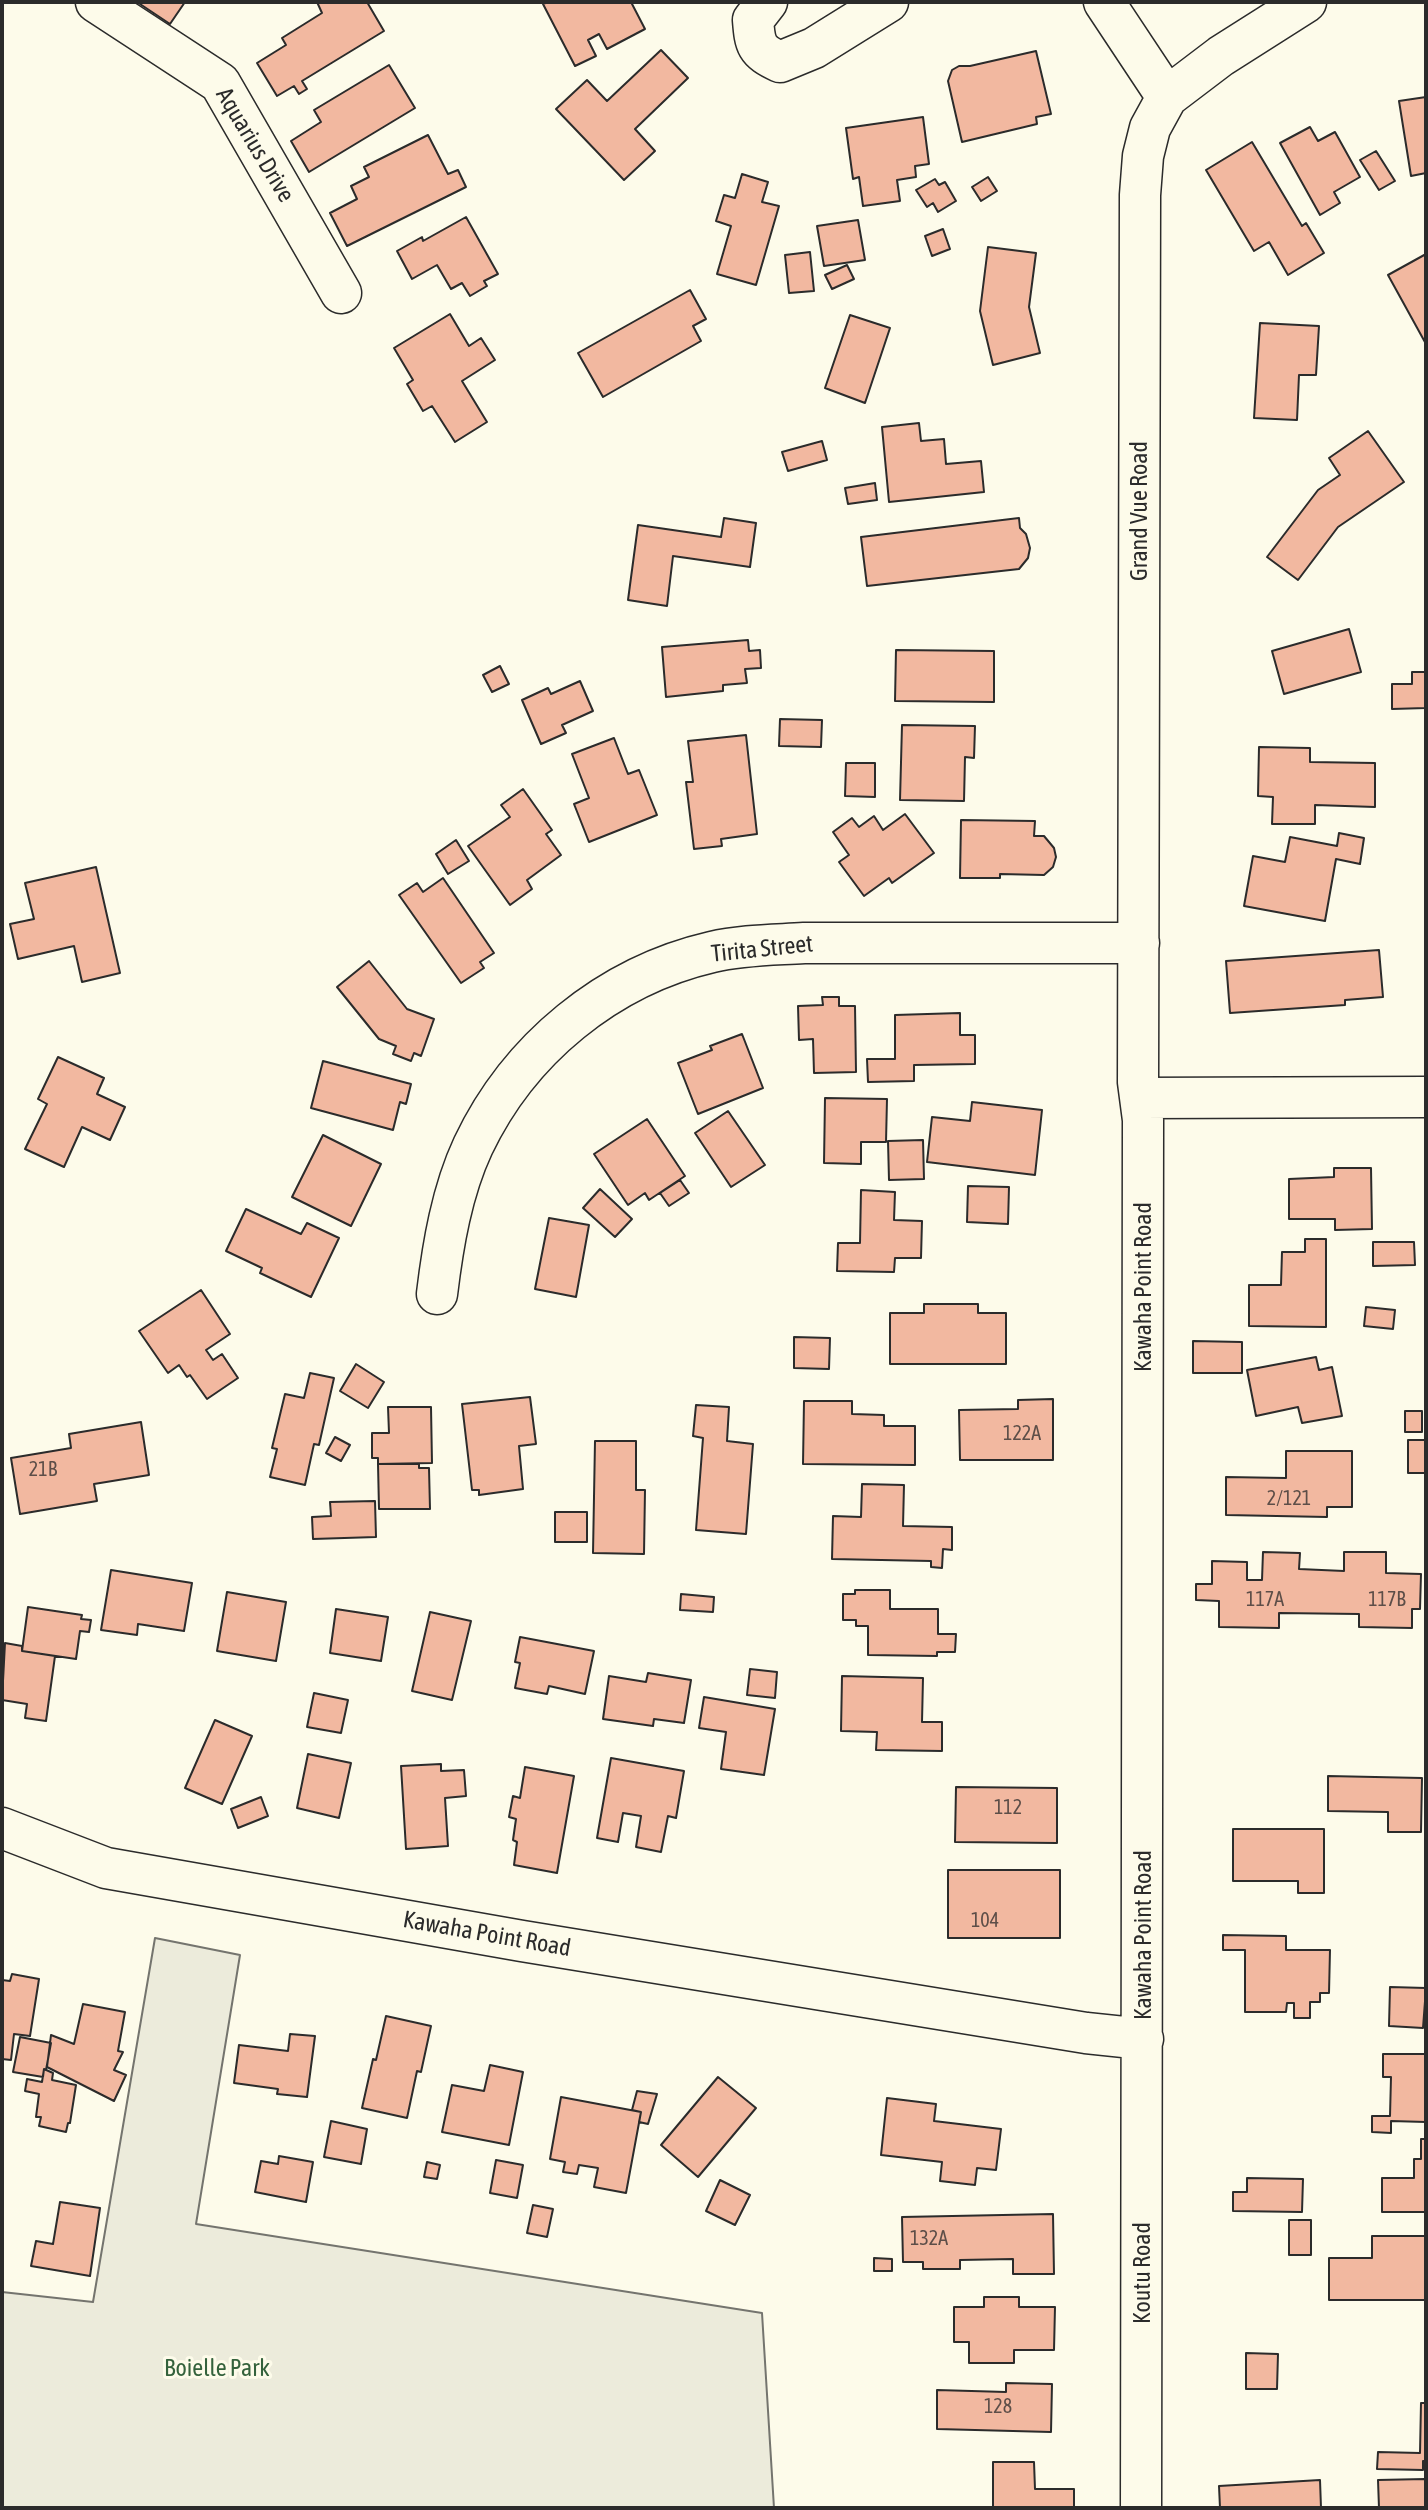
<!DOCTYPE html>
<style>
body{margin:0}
#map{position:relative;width:1428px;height:2510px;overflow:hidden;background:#fdfbea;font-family:"Asap Condensed",sans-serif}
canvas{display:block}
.frame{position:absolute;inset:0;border:4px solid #2b2b2b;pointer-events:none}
</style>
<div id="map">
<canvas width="1428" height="2510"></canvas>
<div class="frame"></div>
</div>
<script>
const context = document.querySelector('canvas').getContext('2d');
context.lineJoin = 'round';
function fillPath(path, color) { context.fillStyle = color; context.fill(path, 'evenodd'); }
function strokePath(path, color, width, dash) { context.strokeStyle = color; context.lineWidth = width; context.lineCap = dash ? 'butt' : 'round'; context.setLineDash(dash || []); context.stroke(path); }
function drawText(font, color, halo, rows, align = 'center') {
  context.font = font + ' "Asap Condensed",sans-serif'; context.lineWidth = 6; context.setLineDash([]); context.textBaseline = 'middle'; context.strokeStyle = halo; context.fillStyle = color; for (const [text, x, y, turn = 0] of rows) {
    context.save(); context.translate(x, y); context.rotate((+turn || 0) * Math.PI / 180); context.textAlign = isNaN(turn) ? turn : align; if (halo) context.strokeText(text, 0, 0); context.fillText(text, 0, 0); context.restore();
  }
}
const green = new Path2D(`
 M155,1938L240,1955L196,2224L762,2313L774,2508H2V2292L93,2302Z`);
fillPath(green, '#ecebdb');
strokePath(green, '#74746e', 2);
const building = new Path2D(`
 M137,2H185L170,24Z
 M367,2L384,31L302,81L307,89L299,94L294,86L277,96L257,63L286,45L282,38L322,13L317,2Z
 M548,2H631L645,29L607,49L599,34L588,40L596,56L575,66L543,4Z
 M661,50L688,78L635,129L655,151L624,180L556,109L587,80L607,101Z
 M1036,51L1051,114L1036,117L1037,124L962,142L948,81L952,70L959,66H970Z
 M389,65L415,108L309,172L291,141L321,122L314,110Z
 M1426,97V173L1411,176L1399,101Z
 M923,117L929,164L915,166L916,177L897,180L900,201L863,206L859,177L853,179L846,128Z
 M1310,127L1318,141L1335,132L1360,177L1334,192L1340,203L1320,215L1280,143Z
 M428,135L448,174L458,170L466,187L347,246L330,213L357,199L351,186L369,177L364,167Z
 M1252,142L1302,226L1306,223L1324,253L1288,275L1269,242L1254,251L1206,170Z
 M1376,151L1395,181L1379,190L1360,160Z
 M742,174L768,182L762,202L779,206L756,285L717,274L731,226L716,221L724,195L735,198Z
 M988,177L997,191L981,201L972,187Z
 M935,179L939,185L945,182L956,201L938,212L933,203L927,207L916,190Z
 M466,217L498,274L484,281L487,286L470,296L462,283L451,289L437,265L412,279L397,251L422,237L423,241Z
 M858,220L865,260L824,266L817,226Z
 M943,229L950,249L932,256L925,236Z
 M988,247L1036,253L1029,307L1040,353L993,365L980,311Z
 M810,252L814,291L789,293L785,255Z
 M1426,254V344L1388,275Z
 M847,265L854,279L832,289L825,275Z
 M690,290L706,319L693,326L701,341L603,397L578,353Z
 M450,314L469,346L481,338L495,360L462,381L487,422L455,442L432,406L423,411L407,384L413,380L394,348Z
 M850,315L890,328L865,403L825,388Z
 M1260,323L1319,326L1316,375H1299L1297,420L1254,418Z
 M919,423L921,441L944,439L946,464L981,461L984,492L889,502L882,427Z
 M1368,431L1404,482L1338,527L1298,580L1267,557L1318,490L1340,475L1329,458Z
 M822,441L827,460L788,471L782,452Z
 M875,483L877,500L848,504L845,488Z
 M724,518L756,523L750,567L673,556L667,606L628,600L638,525L721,537Z
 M1019,518L1020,528L1026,534L1030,548L1028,558L1019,569L867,586L861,537Z
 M1349,629L1361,672L1284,694L1272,651Z
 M748,640L749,651L760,650L761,668L745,669L747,683L723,685V691L666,697L662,647Z
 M896,650L994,651V702L895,701Z
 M500,666L509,684L492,692L483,675Z
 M1412,672H1426V708L1392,709V684H1412Z
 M580,681L593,711L562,725L566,733L541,744L522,700L548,688L551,694Z
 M780,719L822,720L821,747L779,746Z
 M902,725L975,726L974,758L965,757L964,801L900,800Z
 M746,735L757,834L721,839L722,846L694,849L686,782H693L688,741Z
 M614,738L628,774L639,770L657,815L589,842L574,804L589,798L572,754Z
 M1259,747L1310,748V762L1375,763V807L1315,805V824H1272L1273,797L1258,796Z
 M846,763H875V797L845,796Z
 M523,789L552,830L546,834L561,855L527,880L532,889L510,905L468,846L510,817L501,805Z
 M905,814L934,853L892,883L889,878L864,896L839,862L849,855L833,832L852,818L859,827L874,816L883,830Z
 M961,820L1035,821L1034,836H1044L1054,848L1056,857L1053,867L1044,875L1000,874V878H960Z
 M1339,833L1364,838L1360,864L1336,859L1325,921L1244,906L1253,856L1285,862L1290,837L1337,846Z
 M456,840L469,861L448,874L436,854Z
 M96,867L120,973L82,982L74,946L18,959L10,924L34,919L25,883Z
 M443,878L494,953L480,962L484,968L461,983L399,895L417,883L423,892Z
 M1379,950L1383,997L1345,1000V1005L1230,1013L1226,961Z
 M369,961L407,1009L434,1019L421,1056L414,1053L411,1061L393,1054L396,1046L379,1039L337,987Z
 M822,997H839V1006H855L856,1072L814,1073L813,1039L799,1040L798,1006L823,1005Z
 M960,1013V1035H975V1064L914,1065V1081L868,1082L867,1059H895V1015Z
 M742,1034L763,1088L698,1114L678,1063L712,1050L710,1046Z
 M58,1057L104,1078L97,1094L125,1107L110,1140L82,1127L64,1167L25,1149L47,1104L38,1099Z
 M323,1061L411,1084L406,1104L400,1102L393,1130L311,1108Z
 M825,1098L887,1099L886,1142H861V1164L824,1163Z
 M972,1102L1042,1110L1035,1175L927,1162L932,1117L970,1121Z
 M728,1111L765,1165L731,1187L695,1133Z
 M647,1119L685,1176L649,1200L645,1193L628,1205L594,1154Z
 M323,1135L381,1164L351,1226L292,1197Z
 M923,1140L924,1179L889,1180L888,1141Z
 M1334,1168H1371L1372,1229L1335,1230V1219H1289V1179L1334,1177Z
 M680,1180L689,1193L669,1206L660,1193Z
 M968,1186L1009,1187L1008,1224L967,1222Z
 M600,1189L632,1219L615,1237L583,1208Z
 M861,1190L895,1192L894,1220L922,1221L921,1258H895L894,1272L837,1271L838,1243H860Z
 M246,1209L301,1234L307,1223L339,1238L311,1297L260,1273L262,1268L226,1251Z
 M549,1218L589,1225L576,1297L535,1289Z
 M1305,1239H1326V1327L1249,1326V1285H1281L1282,1252H1305Z
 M1373,1242H1414L1415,1265L1373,1266Z
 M201,1290L230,1334L206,1350L213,1360L222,1354L238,1378L207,1399L190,1375L187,1377L179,1365L168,1373L139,1331Z
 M924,1304H978V1313H1006V1364H890V1313H924Z
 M1366,1307L1395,1310L1393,1329L1364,1326Z
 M794,1337L830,1338L829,1369L794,1368Z
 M1193,1341L1242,1342V1373H1193Z
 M1316,1357L1319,1370L1332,1367L1342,1416L1302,1423L1298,1407L1256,1416L1247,1370Z
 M356,1364L384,1382L368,1408L340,1391Z
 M310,1373L334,1378L319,1445L314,1444L305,1485L270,1477L277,1449L272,1448L285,1394L304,1398Z
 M530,1397L536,1444L519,1446L523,1489L479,1495V1490H472L462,1404Z
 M1053,1399V1460H960L959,1410L1018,1409V1400Z
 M804,1401H852V1414L884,1415V1426H915V1465L803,1464Z
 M696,1405L729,1407L727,1441L753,1444L746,1534L696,1530L703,1438L693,1436Z
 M388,1407H431L432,1463L378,1464V1458H372V1433H389Z
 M1405,1411H1422V1432H1405Z
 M141,1422L149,1475L94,1484L97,1501L20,1514L11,1458L71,1448L69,1434Z
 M335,1437L350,1445L341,1461L326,1453Z
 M1408,1440H1426V1473H1408Z
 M595,1441H636V1490H645L644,1554L593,1553Z
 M1286,1451H1352V1507H1327V1517L1226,1515V1477L1286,1478Z
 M378,1464H419V1468H429L430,1509H379Z
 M862,1484L904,1485L903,1526L952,1527V1550L943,1549L942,1568L931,1567V1561L832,1559L833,1516L861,1517Z
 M375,1501L376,1537L313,1539L312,1517L331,1516L330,1502Z
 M555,1512H587V1542H555Z
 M1263,1552L1300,1553L1299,1569L1344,1571V1552H1386V1573L1421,1574L1420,1609H1412V1628L1359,1627V1614L1279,1613V1628L1219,1627V1601L1196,1600V1584H1212V1561L1247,1562V1580H1262Z
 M111,1570L192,1583L184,1631L138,1624L137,1635L101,1630Z
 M855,1590H890V1609H938V1634H956L955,1652H937V1656L868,1655V1626H856V1620H843V1594H855Z
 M227,1592L286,1602L276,1661L217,1651Z
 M681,1594L714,1597L713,1612L680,1610Z
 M28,1607L82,1615L81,1619L91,1620L89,1632L80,1631L76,1659L22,1651Z
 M336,1609L388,1617L381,1661L330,1653Z
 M430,1612L471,1621L452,1700L412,1691Z
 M520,1637L594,1651L585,1694L549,1686L547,1694L515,1688L520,1663L515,1662Z
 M5,1643L22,1646V1651L55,1656L46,1721L25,1718L27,1704L2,1700Z
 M750,1669L777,1672L775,1698L747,1695Z
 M648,1673L691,1680L684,1723L654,1719L653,1726L603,1719L609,1676L646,1682Z
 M842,1676L923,1678L922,1722H942V1751L876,1750L877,1732L841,1731Z
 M314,1693L348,1700L341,1733L307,1727Z
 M704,1697L775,1709L764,1775L721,1769L726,1732L699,1728Z
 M215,1720L252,1736L222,1804L185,1788Z
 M308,1754L351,1763L339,1818L297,1808Z
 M611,1758L684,1771L676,1818L668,1816L661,1852L636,1847L641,1816L623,1813L618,1842L597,1838Z
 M441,1764V1771L464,1770L466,1796L445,1798L448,1846L406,1849L401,1766Z
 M525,1767L574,1776L557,1873L514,1865L517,1842L513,1840L516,1819L509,1817L513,1796L520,1798Z
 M1328,1776L1422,1778L1421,1832H1388V1812L1328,1811Z
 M956,1787L1057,1788V1843L955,1842Z
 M261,1797L268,1816L238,1828L231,1809Z
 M1233,1829H1324V1893H1298V1881H1233Z
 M948,1870H1060V1938H948Z
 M1223,1935L1286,1936V1950H1330L1329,1993H1320V2002H1310V2018H1294V2003H1287L1286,2012H1245V1950H1223Z
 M12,1974L39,1979L30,2036L14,2034L11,2060L2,2059V1980L10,1981Z
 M1390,1987L1426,1988L1423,2028L1389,2026Z
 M83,2004L125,2012L118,2051L123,2052L114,2070L126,2075L114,2101L47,2067L51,2035L74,2044Z
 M386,2016L431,2026L421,2072L417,2071L407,2118L362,2108L373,2059L376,2060Z
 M290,2034L315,2036L307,2097L277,2094L278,2089L234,2083L239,2045L288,2051Z
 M20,2037L51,2043L46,2070L44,2069L43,2077L13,2072Z
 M1383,2054H1426V2122L1391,2121V2133L1372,2132V2116H1390L1391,2077H1383Z
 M490,2065L523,2072L509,2145L442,2132L452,2085L484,2091Z
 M44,2069L53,2073L52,2080L76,2085L70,2123H68L66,2132L39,2126L41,2117H36L39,2094L25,2091L27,2079L42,2082Z
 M718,2077L756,2108L698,2177L661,2145Z
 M637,2091L657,2094L648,2124L639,2122L641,2112L632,2110Z
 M561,2097L641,2112L626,2193L594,2187L598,2168L579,2165L577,2174L563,2172L565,2162L550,2159Z
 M887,2098L936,2104L934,2121L1001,2129L996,2170L977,2168L975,2185L940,2181L942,2162L881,2155Z
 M331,2121L367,2129L361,2164L324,2157Z
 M1421,2139H1426V2212H1382V2178H1414V2159H1421Z
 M279,2156L313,2162L306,2202L255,2192L261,2161L278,2164Z
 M496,2160L523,2165L517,2198L490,2193Z
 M427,2162L440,2165L437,2179L424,2177Z
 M1247,2178L1303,2179L1302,2212L1233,2211V2192H1247Z
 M720,2180L750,2195L735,2225L706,2211Z
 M60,2202L100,2208L90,2276L31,2266L36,2241L53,2244Z
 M533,2205L553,2209L547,2237L527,2233Z
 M1053,2214L1054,2274H1013V2259L960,2260V2269H923V2262H903L902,2217Z
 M1289,2220H1311V2255H1289Z
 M1372,2236H1426V2300H1329V2258H1372Z
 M874,2258L892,2259V2271H874Z
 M984,2297H1019V2307H1055L1054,2350H1014V2363H969V2342H954V2307H984Z
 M1246,2353L1278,2354L1277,2389H1246Z
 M1006,2383L1052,2384L1051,2432L937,2429V2390L1006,2392Z
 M1421,2403H1426V2461H1423V2470L1377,2469L1378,2452L1420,2453Z
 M993,2462H1034L1035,2489H1074V2508H976L993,2507Z
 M1425,2479L1426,2508H1379L1378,2480Z
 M1320,2480L1321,2508H1220L1219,2486Z`);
fillPath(building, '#f2b8a0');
strokePath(building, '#2b2b2b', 2);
const minor = new Path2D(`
 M96,2L220,83L341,293
 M767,2L753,20C755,45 756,51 780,62L814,48L888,2
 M1104,2L1167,97
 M1141,1098L1426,1097
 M437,1294C443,1244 452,1191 473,1146C519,1049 608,976 712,952C742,945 773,945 804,943H1139
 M2,1828L106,1868L522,1941L1086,2033L1143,2039
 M1141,2508L1143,1120L1138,1082L1140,195L1143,156L1150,128L1167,97L1221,56L1306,2`);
strokePath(minor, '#2b2b2b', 43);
strokePath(minor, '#fdfbea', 40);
drawText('20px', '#5d4e48', null, [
 ["122A",1022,1434],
 ["21B",43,1470],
 ["2/121",1289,1499],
 ["117A",1265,1600],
 ["117B",1387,1600],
 ["112",1008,1808],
 ["104",985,1921],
 ["132A",929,2239],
 ["128",998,2407]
]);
drawText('24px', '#2b2b2b', '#fdfbea', [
 ["Aquarius Drive",255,145,59],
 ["Grand Vue Road",1139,511,-90],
 ["Tirita Street",762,949,-6],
 ["Kawaha Point Road",1143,1287,-90],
 ["Kawaha Point Road",487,1934,10],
 ["Kawaha Point Road",1143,1935,-90],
 ["Koutu Road",1142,2273,-90]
]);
drawText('24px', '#34623c', '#fdfbea', [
 ["Boielle Park",217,2368]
]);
</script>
